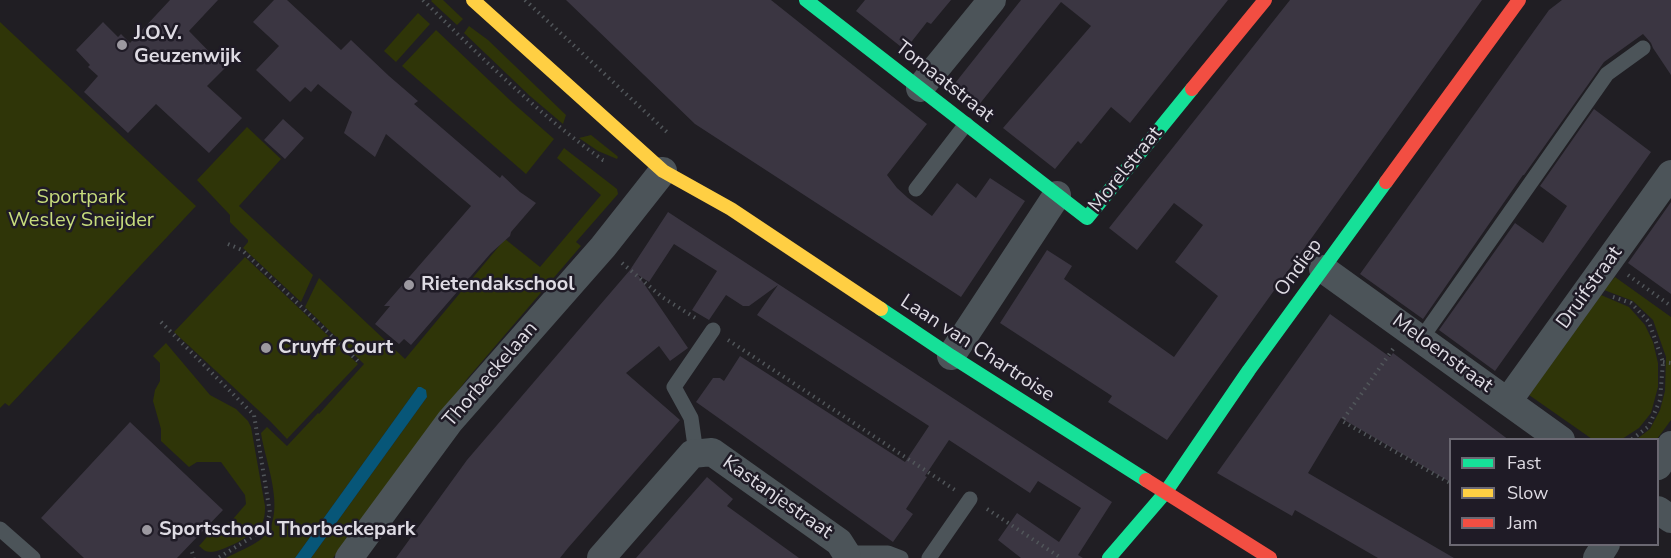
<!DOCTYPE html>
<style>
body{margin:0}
#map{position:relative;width:1671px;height:558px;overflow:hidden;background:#201e23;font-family:"Nunito Sans",sans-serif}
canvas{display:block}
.legend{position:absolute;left:1449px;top:438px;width:210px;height:108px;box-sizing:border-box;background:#1f1b26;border:2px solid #6b6872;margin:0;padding:8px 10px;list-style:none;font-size:18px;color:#dedbe3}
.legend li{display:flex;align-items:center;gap:12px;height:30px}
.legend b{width:30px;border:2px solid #6b6872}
</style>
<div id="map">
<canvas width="1671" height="558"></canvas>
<ul class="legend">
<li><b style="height:8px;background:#16e098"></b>Fast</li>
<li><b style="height:8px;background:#ffcf43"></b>Slow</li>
<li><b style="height:8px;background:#f24e42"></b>Jam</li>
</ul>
</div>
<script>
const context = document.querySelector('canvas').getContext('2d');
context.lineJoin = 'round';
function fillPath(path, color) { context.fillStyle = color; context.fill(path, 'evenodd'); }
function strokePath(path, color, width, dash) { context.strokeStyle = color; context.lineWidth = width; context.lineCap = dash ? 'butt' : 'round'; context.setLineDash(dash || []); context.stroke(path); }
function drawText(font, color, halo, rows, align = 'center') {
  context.font = font + ' "Nunito Sans",sans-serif'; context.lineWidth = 5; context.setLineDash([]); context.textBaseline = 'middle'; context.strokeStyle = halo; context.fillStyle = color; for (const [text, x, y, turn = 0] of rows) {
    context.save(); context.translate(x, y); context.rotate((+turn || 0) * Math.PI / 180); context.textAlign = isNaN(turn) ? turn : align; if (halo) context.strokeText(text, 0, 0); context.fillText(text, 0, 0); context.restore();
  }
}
fillPath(new Path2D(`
 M432,0H443L463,19L457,25L431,1Z
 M418,13L430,24L396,62L384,51Z
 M0,22L196,206L9,406L5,403L0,408Z
 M469,26L488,40L566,115L563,124L530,96L464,33Z
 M436,30L513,103L554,139L526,174L402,66Z
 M247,127L281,159L239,206L313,275L301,302L243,248L248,242V240L230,222V215L197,180Z
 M591,135L616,155L618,157L617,159L598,151L579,138Z
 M564,148L617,189L618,194L576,242L581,246L467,379L333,558H311L427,397L421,387H418L295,558H226C237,552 250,547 260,540C290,518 265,462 261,433L267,427L287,446L318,413L319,414L364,364L305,307L319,278L405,359L505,239L540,267L601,195L557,158Z
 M245,257L358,364L287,439L270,421L174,332Z
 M1615,277L1671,317V420L1657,439H1637L1650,429L1660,410L1665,391L1666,357L1653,320L1633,301L1604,290Z
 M1601,295L1629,307L1645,325L1653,342L1658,363V387L1651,413L1639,428L1622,439H1592L1529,395Z
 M166,343L210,395L236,409L248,421L251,427L265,506C265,512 265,519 261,525C256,534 222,552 211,552C205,552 203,549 199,546L213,530L225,525L233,519L246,504L245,495L221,462H197L189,467L161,441V429L153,401L155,390L160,381V363L153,356Z`), '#2f3508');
fillPath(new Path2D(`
 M418,387H421L426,390L427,397L311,558H295Z`), '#075678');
fillPath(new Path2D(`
 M170,0H218L189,31L225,68L207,86L242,118L209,153L156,104L128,133L84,92L98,76L88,67L90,65L76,50L103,22L118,37L121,34L130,43Z
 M274,0H287L341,50L351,40L389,76L418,101L414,104L500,178L502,175L520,192L536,203L511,232L510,236L491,253L411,345L404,339L399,344L375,324L390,306H384L471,206L386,134L375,157L344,133L352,112L318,84L311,92L305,87L290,102L256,70L279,46L253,22Z
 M566,0H771L927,124L887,175L897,188L908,198L932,216L957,183L976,198L990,178L1025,201L961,297L695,124Z
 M865,0H951L931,24L927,22L905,50L856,11Z
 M1021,0H1228L1130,123L1111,107L1081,144L1078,141L1055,169L1003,128L1091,26L1061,2L978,106L952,87Z
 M1290,0H1482L1167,440L1108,402L1112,396L1000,323L1047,250L1072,266L1064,279L1174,357L1218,296L1175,262L1203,225L1174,203L1137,250L1109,228Z
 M1562,0H1671V75L1653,48L1651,43L1643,34L1604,62L1524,175H1523L1423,319L1360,274L1549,10Z
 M1594,109L1651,152L1495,371L1439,330L1515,223L1543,243L1567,206L1540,186Z
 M283,119L304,138L285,159L264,140Z
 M1671,202V294L1628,263Z
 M668,212L1112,502L1078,555L1083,558H1021L998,540L1017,513L1059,542L1081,508L1038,481L1030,493L949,440L925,476L927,477L906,509L913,514L893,542L696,402L713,378H720L724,381L740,356L905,462L929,426L757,315L778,285L749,306H743L726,295L709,320L692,310L717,271L674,244L649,282L638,275L688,348L670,361L659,346L626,373L680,420L568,548L560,558H396L467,460L630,270Z
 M1330,314L1390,357L1393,353L1509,440H1450V482L1341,418L1308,473L1454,558H1378L1295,510L1292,516L1217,473Z
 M130,422L223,510L177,558H84L41,518Z
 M707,477L733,499L727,506L799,558H636Z`), '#3b3642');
strokePath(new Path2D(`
 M423,0C480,56 538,114 603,160L607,161
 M525,0L669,134
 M228,244L242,250L361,364
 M622,263L662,297L697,319
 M1628,275L1671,306
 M1613,297L1631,303L1649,322L1663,362L1660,400L1649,426L1631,440
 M161,322L254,415L270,513L265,529L218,558
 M728,340L955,490
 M1393,349L1342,421L1450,483
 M1663,362L1671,363
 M987,509L1061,558
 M192,552L194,558`), '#51565a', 4, [1.5, 4.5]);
strokePath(new Path2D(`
 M916,189L966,124
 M1421,339L1607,74L1643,48
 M696,453L691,418L674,387L713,330
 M0,529L33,558
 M846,553H888L901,558
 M929,558L970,499`), '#4c5459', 15);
strokePath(new Path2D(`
 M920,88L992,0
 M1323,269L1561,440
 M951,356L1057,195
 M1508,401L1671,174
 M1658,466L1671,445
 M1658,510L1671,519
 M349,558L450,421L603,247L663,171
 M601,558L692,454L712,452L839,542L846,553L847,558
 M1597,558L1606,544`), '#4c5459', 28);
strokePath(new Path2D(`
 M806,0L1087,218L1192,89
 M881,309L951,356L1146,480
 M1109,558L1165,493L1249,370L1386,182`), '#16e098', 14);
strokePath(new Path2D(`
 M473,0L663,171L731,209L881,309`), '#ffcf43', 14);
strokePath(new Path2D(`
 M1192,89L1265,0
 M1386,182L1519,0
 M1146,480L1270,558`), '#f24e42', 14);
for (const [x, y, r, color] of [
 [122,45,6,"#9c99a0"],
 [409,285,6,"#9c99a0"],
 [266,348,6,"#9c99a0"],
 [147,530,6,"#9c99a0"]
]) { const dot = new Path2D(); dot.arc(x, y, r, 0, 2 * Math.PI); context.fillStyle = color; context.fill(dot); strokePath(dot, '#1f1b26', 2); }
drawText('bold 20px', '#dedbe3', '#1f1b26', [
 ["J.O.V.",134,34],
 ["Geuzenwijk",134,57],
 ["Rietendakschool",421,285],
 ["Cruyff Court",278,348],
 ["Sportschool Thorbeckepark",159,530]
], 'left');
drawText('20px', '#dedbe3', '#1f1b26', [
 ["Tomaatstraat",944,82,38],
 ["Morelstraat",1126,170,-51],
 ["Ondiep",1299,268,-54],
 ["Druifstraat",1590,288,-54],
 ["Laan van Chartroise",977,349,33],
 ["Meloenstraat",1442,354,36],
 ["Thorbeckelaan",491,375,-49],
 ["Kastanjestraat",777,498,35]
]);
drawText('20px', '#c7dc7c', '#1f1b26', [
 ["Sportpark",81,198],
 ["Wesley Sneijder",81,221]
]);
</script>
